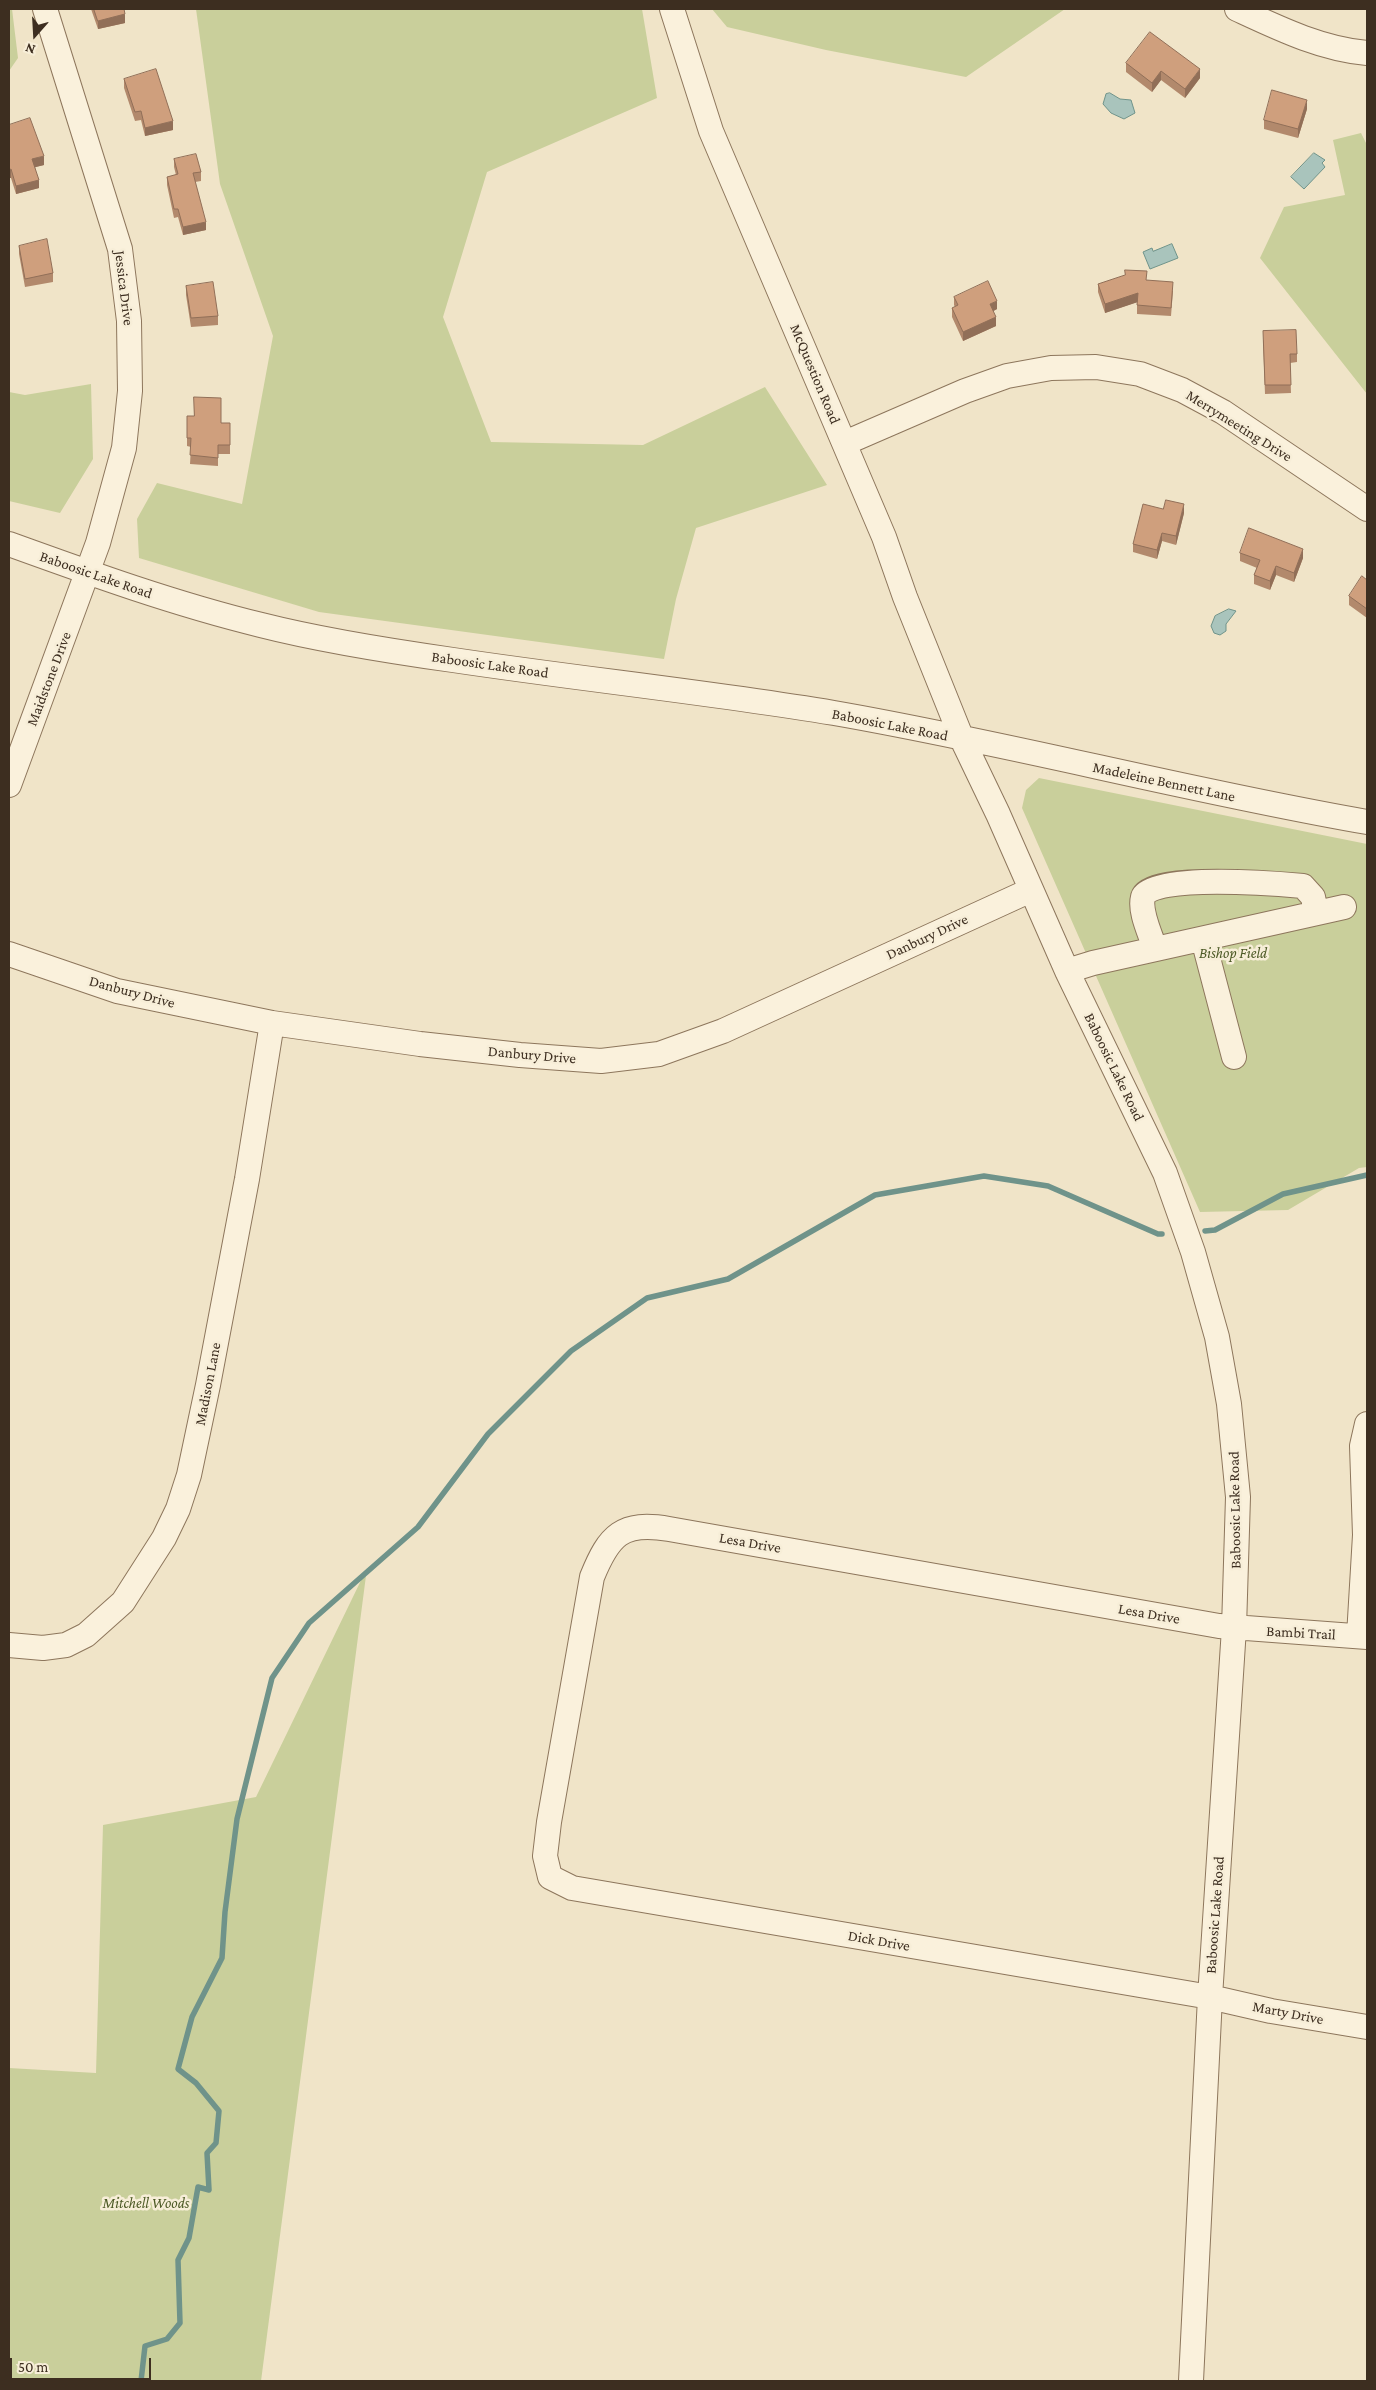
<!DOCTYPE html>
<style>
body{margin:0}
#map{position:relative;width:1376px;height:2390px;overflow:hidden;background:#f0e4c8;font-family:"Crimson Pro",serif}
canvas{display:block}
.frame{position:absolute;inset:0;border:10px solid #3d2e20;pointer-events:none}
.north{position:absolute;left:10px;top:10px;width:50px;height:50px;-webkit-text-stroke:4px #f7eed8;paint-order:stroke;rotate:199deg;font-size:14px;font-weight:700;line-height:20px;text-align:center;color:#3d2e20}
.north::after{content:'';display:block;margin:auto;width:18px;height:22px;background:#3d2e20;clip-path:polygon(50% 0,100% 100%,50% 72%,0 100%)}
.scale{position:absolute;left:10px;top:2358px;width:141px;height:22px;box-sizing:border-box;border:2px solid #3d2e20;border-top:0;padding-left:6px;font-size:15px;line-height:18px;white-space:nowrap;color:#3d2e20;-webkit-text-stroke:4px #f7eed8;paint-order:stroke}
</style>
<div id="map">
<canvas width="1376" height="2390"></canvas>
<div class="frame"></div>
<div class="north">N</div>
<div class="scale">50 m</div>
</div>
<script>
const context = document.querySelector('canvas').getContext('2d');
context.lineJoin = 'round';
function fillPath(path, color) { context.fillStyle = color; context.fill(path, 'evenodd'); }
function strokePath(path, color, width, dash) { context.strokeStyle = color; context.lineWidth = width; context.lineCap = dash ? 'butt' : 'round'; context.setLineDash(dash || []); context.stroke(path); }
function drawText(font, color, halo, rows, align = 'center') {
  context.font = font + ' "Crimson Pro",serif'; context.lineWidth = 5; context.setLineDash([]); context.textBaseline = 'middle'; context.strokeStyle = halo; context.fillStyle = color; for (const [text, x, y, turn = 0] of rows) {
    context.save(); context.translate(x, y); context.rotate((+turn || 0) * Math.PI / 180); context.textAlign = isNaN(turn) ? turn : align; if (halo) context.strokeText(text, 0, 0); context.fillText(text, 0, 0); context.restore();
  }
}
fillPath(new Path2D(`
 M9,9H12L18,58L9,71Z
 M196,9H642L657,98L487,172L443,317L491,442L643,445L765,387L827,485L696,528L676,599L664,659L319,612L139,558L137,519L157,483L242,504L273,336L220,184Z
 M712,9H1065L966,77L826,50L727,27Z
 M1361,133L1367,145V394L1260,258L1284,207L1345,195L1333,140Z
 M91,384L93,459L60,513L9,501V392L25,395Z
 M1039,778L1367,844V1167L1359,1168L1288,1210L1200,1212L1022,808L1026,790Z
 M367,1568L261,2381H9V2068L96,2073L103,1825L256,1797Z`), '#c9cf9b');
const water = new Path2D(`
 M1110,93L1120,99L1131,100L1135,113L1124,119L1111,113L1103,104L1106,94Z
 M1314,153L1325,160L1322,163L1325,167L1304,189L1291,177Z
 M1172,244L1178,258L1150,269L1143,252L1152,248L1153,251Z
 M1229,609L1236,611L1226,624V631L1220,635L1214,633L1211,626L1215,616Z`);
fillPath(water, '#a9c4bc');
strokePath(water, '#6f938a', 1);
strokePath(new Path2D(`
 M1205,1231L1215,1230L1283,1194L1367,1175
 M141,2381L145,2346L167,2339L180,2323L178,2260L189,2238L198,2187L209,2190L207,2153L216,2143L219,2111L196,2083L178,2069L192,2017L222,1958L225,1912L237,1819L272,1678L309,1623L418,1527L488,1434L571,1351L647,1298L728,1279L875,1195L984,1176L1048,1186L1158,1234H1162`), '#6f938a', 5.5);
const minor = new Path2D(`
 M672,9L711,131L884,537L905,597L962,739L998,814L1067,971L1165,1173L1193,1252L1217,1337L1229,1404L1238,1497L1234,1628L1210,1997L1191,2381
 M1237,9C1278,28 1321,49 1367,53
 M845,443L965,391L1007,376L1051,368L1096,367L1140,374L1182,390L1223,412L1367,509
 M9,544C92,574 175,604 261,625C324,641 389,651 453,660C580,679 707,692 834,713C1013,744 1188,791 1367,822
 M9,785L98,543L124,448L130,391L129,321L120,249L45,9
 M1203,939L1234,1057
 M1155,949C1151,935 1139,912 1143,897C1150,873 1280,884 1303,886L1313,897L1316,913
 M9,954L117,991L272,1023L420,1044L520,1055L601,1061L659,1054L723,1031L1031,890
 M1067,971L1093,963L1344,907
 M1359,1636L1365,1535L1362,1446L1367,1424
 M1367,1637L1219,1626L669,1529C622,1521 609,1535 592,1577L549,1822L545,1856L550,1877L572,1888L1210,1997L1271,2011L1367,2027
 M9,1645L43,1648L66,1645L86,1635L123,1602L164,1538L178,1509L189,1475L208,1385L247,1179L272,1023`);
strokePath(minor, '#8d765c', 26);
strokePath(minor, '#faf1dc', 24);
fillPath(new Path2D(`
 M91,9H124L125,23L98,29Z
 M1126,63L1200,78L1185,98L1161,80L1152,92L1126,72Z
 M124,79L173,130L145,136L141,120L135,121L124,88Z
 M1307,109L1298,138L1264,129V120Z
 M9,125L44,165L35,167L39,188L16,194L11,178Z
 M174,159L201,172V181L195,182L206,230L183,235L178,217L174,218L167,185V177L176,175L174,167Z
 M19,246L53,273V282L25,287L19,254Z
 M1147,280L1173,291L1171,316L1137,314V302L1105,313L1098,292V284Z
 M186,286L218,316V325L191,327L186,295Z
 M954,297L997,309L993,311L996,326L963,341L952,317V308L955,307L954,305Z
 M1263,340L1297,354V362L1290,363L1291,393L1265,394Z
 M187,416L221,423H230V454H218V466L190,464L191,447L187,446Z
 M1184,513L1176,545L1162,541L1157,559L1133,552V544Z
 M1240,553L1303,558L1294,582L1276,575L1270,590L1254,584V575L1257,568L1240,561Z
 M1367,580V618L1349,605V596Z`), '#b2896c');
fillPath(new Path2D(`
 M125,14V23L98,29V21Z
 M1200,69V78L1185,98V89Z
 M1161,71V80L1152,92V83Z
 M1307,100V109L1298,138V129Z
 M173,121V130L145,136V128Z
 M44,156V165L32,168V159Z
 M11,169V178H9V170Z
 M39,180V188L16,194V186Z
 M206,222V230L183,235V227Z
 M1138,293V302L1105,313V304Z
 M997,301V309L990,313V304Z
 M996,317V326L963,341V332Z
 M1184,504V513L1176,545V536Z
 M1162,533V541L1157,559V550Z
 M1303,549V558L1294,582V573Z
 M1276,566V575L1270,590V581Z`), '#916f58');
const building = new Path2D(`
 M94,9H124L125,14L98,21Z
 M1150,32L1200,69L1185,89L1161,71L1152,83L1126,63Z
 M156,69L173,121L145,128L141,111L135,112L124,79Z
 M1272,90L1307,100L1298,129L1264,120Z
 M30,118L44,156L32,159L39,180L16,186L11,169L9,170V125Z
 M196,154L201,172L193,173L206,222L183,227L178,209H174L167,177L178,174L174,159Z
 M47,239L53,273L25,279L19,246Z
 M1125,270L1147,271L1146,280L1173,282L1171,308L1137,305L1138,293L1105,304L1098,284L1125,275Z
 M988,281L997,301L990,304L996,317L963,332L952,308L958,305L954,297Z
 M213,282L218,316L191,318L186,286Z
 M1296,330L1297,354H1290L1291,385H1265L1263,331Z
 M194,397L221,398V423H230V445H218V458L190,455L191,438H187V416H194Z
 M1166,500L1184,504L1176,536L1162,533L1157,550L1133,544L1143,504L1163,509Z
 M1249,528L1303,549L1294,573L1276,566L1270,581L1254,575L1260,560L1240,553Z
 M1362,576L1367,580V609L1349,596Z`);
fillPath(building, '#cf9f7d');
strokePath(building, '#916f58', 1);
drawText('15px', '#3d2e20', '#f7eed8', [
 ["Jessica Drive",124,288,83],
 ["McQuestion Road",815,374,67],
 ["Merrymeeting Drive",1239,426,32],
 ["Baboosic Lake Road",96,575,19],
 ["Baboosic Lake Road",490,665,8],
 ["Maidstone Drive",49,679,-69],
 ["Baboosic Lake Road",890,725,11],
 ["Madeleine Bennett Lane",1164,782,12],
 ["Danbury Drive",927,937,-25],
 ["Danbury Drive",132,992,15],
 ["Danbury Drive",532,1055,5],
 ["Baboosic Lake Road",1114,1067,64],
 ["Madison Lane",208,1384,-79],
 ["Baboosic Lake Road",1235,1510,-91],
 ["Lesa Drive",750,1543,10],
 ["Lesa Drive",1149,1614,10],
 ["Bambi Trail",1301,1633,3],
 ["Baboosic Lake Road",1215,1915,-86],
 ["Dick Drive",879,1941,10],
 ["Marty Drive",1288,2013,11]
]);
drawText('italic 15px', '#4d5a26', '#f7eed8', [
 ["Bishop Field",1233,953],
 ["Mitchell Woods",146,2203]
]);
</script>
